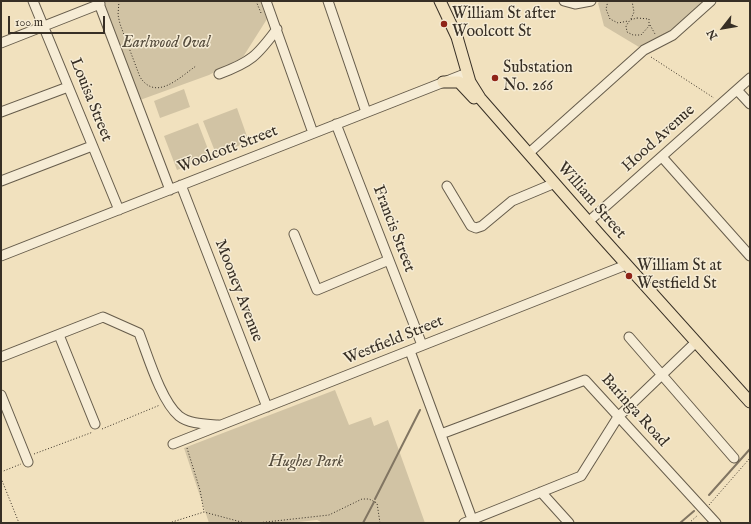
<!DOCTYPE html>
<style>
body{margin:0}
#map{position:relative;width:751px;height:524px;overflow:hidden;background:#f1e1be;font-family:"IM FELL English",serif}
canvas{display:block}
.frame{position:absolute;inset:0;border:2px solid #372f25;pointer-events:none}
.north{position:absolute;left:703px;top:8px;width:40px;height:40px;-webkit-text-stroke:3px #f6ecd5;paint-order:stroke;rotate:239deg;font-size:11px;font-weight:700;line-height:16px;text-align:center;color:#372f25}
.north::after{content:'';display:block;margin:auto;width:14px;height:18px;background:#372f25;clip-path:polygon(50% 0,100% 100%,50% 72%,0 100%)}
.scale{position:absolute;left:8px;top:16px;width:97px;height:18px;box-sizing:border-box;border:2px solid #372f25;border-top:0;padding-left:5px;font-size:12px;line-height:14px;white-space:nowrap;color:#372f25;-webkit-text-stroke:3px #f6ecd5;paint-order:stroke}
</style>
<div id="map">
<canvas width="751" height="524"></canvas>
<div class="frame"></div>
<div class="north">N</div>
<div class="scale">100 m</div>
</div>
<script>
const context = document.querySelector('canvas').getContext('2d');
context.lineJoin = 'round';
function fillPath(path, color) { context.fillStyle = color; context.fill(path, 'evenodd'); }
function strokePath(path, color, width, dash) { context.strokeStyle = color; context.lineWidth = width; context.lineCap = dash ? 'butt' : 'round'; context.setLineDash(dash || []); context.stroke(path); }
function drawText(font, color, halo, rows, align = 'center') {
  context.font = font + ' "IM FELL English",serif'; context.lineWidth = 3; context.setLineDash([]); context.textBaseline = 'middle'; context.strokeStyle = halo; context.fillStyle = color; for (const [text, x, y, turn = 0] of rows) {
    context.save(); context.translate(x, y); context.rotate((+turn || 0) * Math.PI / 180); context.textAlign = isNaN(turn) ? turn : align; if (halo) context.strokeText(text, 0, 0); context.fillText(text, 0, 0); context.restore();
  }
}
fillPath(new Path2D(`
 M103,1H260L267,19L243,57L209,75L140,100Z
 M600,1H702C688,24 661,35 639,47L604,26L598,3Z
 M184,89L190,107L160,118L154,101Z
 M237,108L249,142L216,154L203,121Z
 M198,123L211,157L177,170L164,136Z
 M335,390L349,425L371,417L374,426L388,420L425,523H323L317,520L289,523H209L184,448Z`), '#d1c3a4');
strokePath(new Path2D(`
 M709,495L750,449
 M375,499L420,410
 M363,523L374,502
 M680,523L694,511`), '#817562', 2);
const minor = new Path2D(`
 M33,1L119,210
 M98,1L170,190
 M266,1L313,133
 M328,1L366,112
 M564,1L575,4L591,1
 M1,43L100,4
 M219,74C251,62 257,56 277,29
 M737,90L750,104
 M1,112L68,87
 M336,124L422,345
 M529,153L644,50L673,35L711,1
 M662,157L750,256
 M1,181L92,146
 M181,185L267,407
 M447,186L471,226L476,228L482,226L512,201L555,183
 M588,222L750,78
 M294,234L317,290L389,260
 M1,256L467,73
 M59,335L95,424
 M629,337L734,458
 M410,351L472,519
 M1,357L103,317L139,333C148,356 161,401 179,416C189,424 205,424 218,425
 M1,395L28,462
 M441,434L585,380L716,523
 M173,444L626,265
 M541,492L569,523
 M464,523L581,476L618,417L696,342`);
const major = new Path2D(`
 M440,1L457,37L470,82L480,98L599,234L750,402
 M443,82H459L474,98`);
strokePath(minor, '#665c4b', 11);
strokePath(major, '#372f25', 13);
strokePath(new Path2D(`
 M119,1L118,15L120,24L140,77C156,102 180,77 196,66
 M256,1L261,13
 M608,1L606,9L610,19L618,23L628,21
 M637,18L649,19V26L641,35H633L627,32L626,26L630,20Z
 M631,19L634,12L632,1
 M650,25L655,34
 M651,57L714,98
 M102,429L160,405
 M187,448L200,490L204,512
 M34,454L93,432
 M1,472L21,464
 M1,478L19,523
 M709,505L750,458
 M169,523L204,512L245,523
 M257,523L329,515L362,499H369L377,503L380,523
 M689,523L698,515`), '#372f25', 1, [1, 2]);
strokePath(minor, '#f6ecd5', 9);
strokePath(major, '#f1e1be', 11);
for (const [x, y, r, color] of [
 [444,24,4,"#8f2418"],
 [495,78,4,"#8f2418"],
 [629,276,4,"#8f2418"]
]) { const dot = new Path2D(); dot.arc(x, y, r, 0, 2 * Math.PI); context.fillStyle = color; context.fill(dot); strokePath(dot, '#f6ecd5', 1.5); }
drawText('16px', '#372f25', '#f6ecd5', [
 ["William St after",452,15],
 ["Woolcott St",452,33],
 ["Substation",503,69],
 ["No. 266",503,87],
 ["William St at",637,267],
 ["Westfield St",637,285]
], 'left');
drawText('italic 16px', '#564d3e', '#f6ecd5', [
 ["Earlwood Oval",166,44],
 ["Hughes Park",306,463]
]);
drawText('16px', '#372f25', '#f6ecd5', [
 ["Louisa Street",90,100,68],
 ["Hood Avenue",659,139,-42],
 ["Woolcott Street",228,150,-21],
 ["William Street",591,201,49],
 ["Francis Street",393,229,69],
 ["Mooney Avenue",238,291,69],
 ["Westfield Street",394,341,-22],
 ["Baringa Road",634,411,48]
]);
</script>
